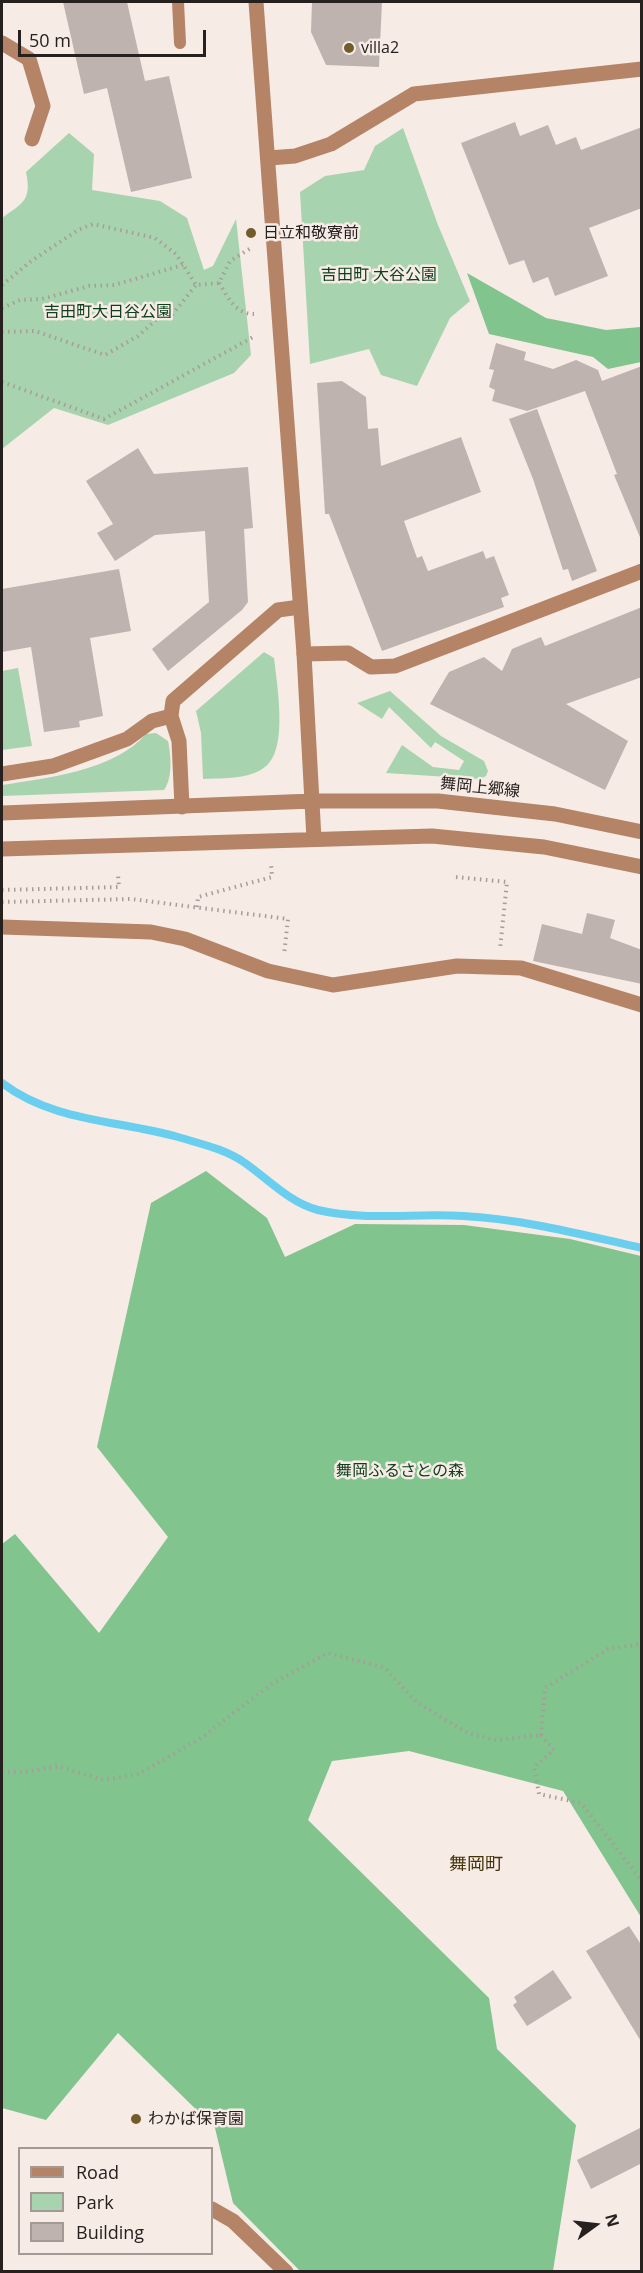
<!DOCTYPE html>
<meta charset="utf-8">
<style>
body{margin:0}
#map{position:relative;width:643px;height:2273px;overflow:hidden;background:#f7ebe6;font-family:"Open Sans",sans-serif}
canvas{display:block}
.frame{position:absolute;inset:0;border:3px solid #26211f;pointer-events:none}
.legend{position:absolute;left:18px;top:2147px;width:195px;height:108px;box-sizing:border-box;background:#f7ebe6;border:2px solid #a39a96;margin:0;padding:8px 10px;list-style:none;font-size:18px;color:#26211f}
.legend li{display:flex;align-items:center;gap:12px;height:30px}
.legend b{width:30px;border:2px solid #a39a96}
.north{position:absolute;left:565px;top:2195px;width:60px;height:60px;-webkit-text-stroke:4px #f7ebe6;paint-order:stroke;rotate:75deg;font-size:16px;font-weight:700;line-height:24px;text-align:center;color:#26211f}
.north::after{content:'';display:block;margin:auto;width:21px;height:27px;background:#26211f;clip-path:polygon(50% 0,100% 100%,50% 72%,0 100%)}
.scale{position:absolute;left:18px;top:30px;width:188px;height:27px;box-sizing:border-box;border:3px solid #26211f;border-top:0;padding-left:8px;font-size:18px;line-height:21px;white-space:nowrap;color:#26211f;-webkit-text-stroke:4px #f7ebe6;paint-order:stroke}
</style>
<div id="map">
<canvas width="643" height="2273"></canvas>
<div class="frame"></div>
<ul class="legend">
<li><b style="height:8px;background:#b58467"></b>Road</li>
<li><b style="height:16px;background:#a7d4ae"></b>Park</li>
<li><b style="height:16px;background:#beb3ae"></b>Building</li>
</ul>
<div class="north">N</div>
<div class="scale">50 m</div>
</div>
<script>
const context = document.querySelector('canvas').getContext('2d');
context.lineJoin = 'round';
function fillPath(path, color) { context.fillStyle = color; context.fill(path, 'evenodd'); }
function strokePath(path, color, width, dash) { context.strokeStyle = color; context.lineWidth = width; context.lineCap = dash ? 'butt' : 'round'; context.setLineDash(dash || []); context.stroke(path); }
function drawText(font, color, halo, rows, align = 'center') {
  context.font = font + ' "Open Sans","Noto Sans JP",sans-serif'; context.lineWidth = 5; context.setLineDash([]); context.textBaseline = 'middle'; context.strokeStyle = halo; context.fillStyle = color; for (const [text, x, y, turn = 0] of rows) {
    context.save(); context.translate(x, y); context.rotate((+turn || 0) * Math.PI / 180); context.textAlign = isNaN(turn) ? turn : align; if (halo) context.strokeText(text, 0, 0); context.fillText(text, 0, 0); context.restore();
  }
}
fillPath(new Path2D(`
 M403,128L438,225L470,301L450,318L417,386L381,375L369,349L310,364L300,192L325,176L364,170L375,146Z
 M69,133L94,154L92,190L160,201L187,218L204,270L213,266L236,219L251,355L234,373L108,425L54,408L2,449V218C23,203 32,200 26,172Z
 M264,652L274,658C277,684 287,743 269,763C255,780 223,778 203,779L201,733L196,711Z
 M18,668L32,746L2,750V671Z
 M390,691L441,736L484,761L488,771L486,776L480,779L386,773L402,745L433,767L459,770L464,761L435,742L431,748L389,707L382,719L357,703Z
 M156,733L168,741C171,755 173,778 164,790L2,796V785C47,778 114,771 146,734Z`), '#a7d4ae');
fillPath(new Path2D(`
 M467,273L546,318L606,330L641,327V362L608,369L593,357L489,334Z
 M206,1171L267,1218L285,1257L355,1224L464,1225L570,1239L641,1256V1917L563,1791L409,1751L332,1761L308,1820L489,1998L497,2049L576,2125L553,2271H300L233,2203L215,2128L118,2033L46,2120L2,2108V1544L15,1534L99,1633L168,1537L97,1447L151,1203Z`), '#81c48e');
strokePath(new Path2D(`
 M2,1083C53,1122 118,1120 178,1137C201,1144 225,1149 245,1163C268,1179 290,1203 318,1210C364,1221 415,1213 463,1216C523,1219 583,1235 642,1248`), '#6aceee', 8);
fillPath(new Path2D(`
 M63,2H127L145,81L169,76L192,178L131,192L107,88L84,94Z
 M312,2H382L379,67L326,65L311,32Z
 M515,122L520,136L548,125L556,145L576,137L581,150L642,127V208L589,228L608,276L555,296L548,277L533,283L524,260L509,265L461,143Z
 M496,343L526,352L524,360L553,369L576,360L598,370L602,381L642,366V542L614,475L617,474L585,391L527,411L492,401L495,390L489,387L494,370L489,369Z
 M342,381L366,397L368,429L378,428L381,466L461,437L481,492L404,521L417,558L422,556L428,571L483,551L486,559L494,556L509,595L501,598L504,607L382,651L329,514H325L317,383Z
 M537,409L597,571L572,581L568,569L563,570L533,479L509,419Z
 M138,448L154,474L248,467L253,528L244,529L248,602L242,610L168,671L152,649L209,602L205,531L155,535L115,561L97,533L113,524L86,481Z
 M119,569L131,631L90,638L103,716L79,721L80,727L44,732L31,647L2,652V589Z
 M642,607V677L566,704L628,741L605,790L430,704L449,672L484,657L502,671L512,649L541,637L545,646Z
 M587,913L615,920L610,938L642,950V984L533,961L542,924L582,934Z
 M629,1926L642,1946V2043L586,1951Z
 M553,1970L572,1998L527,2026L513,2005L517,2002L514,1997Z
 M642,2127V2163L591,2189L577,2160Z`), '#beb3ae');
strokePath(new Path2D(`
 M219,283C228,297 235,314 254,314
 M2,285L30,262L78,230L93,224L155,238L176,254L196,285L219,283L230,261L251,248
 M2,308L20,300L42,299L89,286L114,285L183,265
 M2,332L35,331L105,355L138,336L156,320L172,315L196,285
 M2,382L104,419L255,336
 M456,877L507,882L500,949
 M2,890L119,887L118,875
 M2,902L131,899L288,919L284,955
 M197,907L198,897L272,877L271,864
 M541,1735L554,1750L534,1767L539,1794L581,1803L642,1881
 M541,1735L545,1688L608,1649L642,1644
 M2,1772H25L58,1766L103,1780L139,1774L201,1738L273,1683L328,1653L385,1668L417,1703L468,1733L496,1740L541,1735`), '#a69d99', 4, [1.5, 4.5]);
strokePath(new Path2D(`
 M178,2L180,43`), '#b58467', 12);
strokePath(new Path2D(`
 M2,43L29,59L43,106L32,139
 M269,158L295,156L331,144L414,94L642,69
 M304,654L348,653L371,667L395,666L642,571
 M2,774L53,766L127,739L152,721L171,716
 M182,807L179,741L171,716L173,701L278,610L300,607
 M2,927L151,932L185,939L268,971L333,985L457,966L521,968L642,1005
 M212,2209L233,2221L286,2272`), '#b58467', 15);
strokePath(new Path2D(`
 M256,2L304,654L314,839
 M2,813L313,801H438L555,814L642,832
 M2,849L432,836L544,847L642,867`), '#b58467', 15);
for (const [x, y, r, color] of [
 [349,48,6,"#715c2b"],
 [251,233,6,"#715c2b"],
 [136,2119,6,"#715c2b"]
]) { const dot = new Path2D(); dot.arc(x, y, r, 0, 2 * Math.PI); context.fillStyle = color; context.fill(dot); strokePath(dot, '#f7ebe6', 2); }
drawText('16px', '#26211f', '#f7ebe6', [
 ["villa2",361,48],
 ["日立和敬寮前",263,233],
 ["わかば保育園",148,2119]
], 'left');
drawText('16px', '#0e401d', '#f7ebe6', [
 ["吉田町 大谷公園",379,275],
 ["吉田町大日谷公園",108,312],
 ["舞岡ふるさとの森",400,1471]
]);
drawText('16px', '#26211f', '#f7ebe6', [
 ["舞岡上郷線",480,788,6]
]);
drawText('18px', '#45340b', '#f7ebe6', [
 ["舞岡町",476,1865]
]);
</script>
